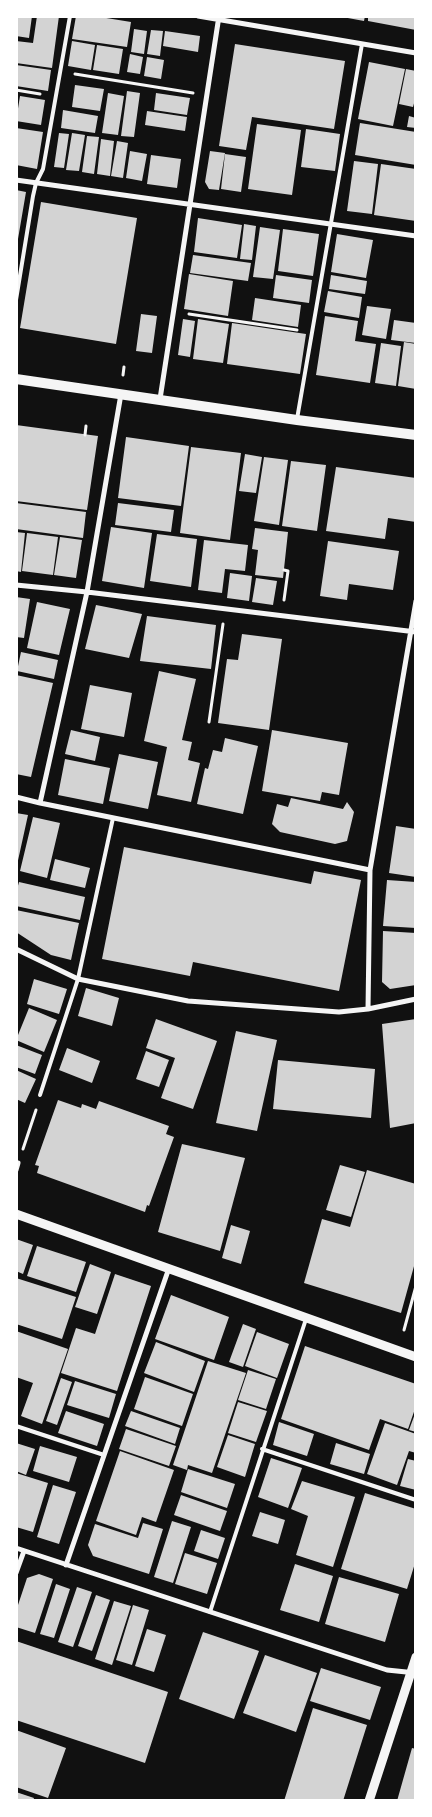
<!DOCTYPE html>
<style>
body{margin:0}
#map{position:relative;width:432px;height:1817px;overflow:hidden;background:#111;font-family:"PT Sans",sans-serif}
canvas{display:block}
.frame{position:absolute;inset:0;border:18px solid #fff;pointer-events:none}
</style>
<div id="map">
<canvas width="432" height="1817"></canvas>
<div class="frame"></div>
</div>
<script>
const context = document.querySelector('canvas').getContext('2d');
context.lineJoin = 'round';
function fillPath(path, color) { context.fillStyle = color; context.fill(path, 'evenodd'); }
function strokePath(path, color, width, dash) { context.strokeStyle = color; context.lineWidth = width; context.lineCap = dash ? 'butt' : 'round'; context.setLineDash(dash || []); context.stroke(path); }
fillPath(new Path2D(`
 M16,16H32L29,38L16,36Z
 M37,16H59L52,68L16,63V41L33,43Z
 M76,16H94L131,22L127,47L72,39Z
 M337,16H365L364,21Z
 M368,16H416V30L368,21Z
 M134,29L147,31L144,54L131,52Z
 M151,30L163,31L160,56L147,54Z
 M165,31L200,36L198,52L163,46Z
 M72,41L95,45L91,70L68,66Z
 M235,44L345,61L334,129L252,117L246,150L219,146Z
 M97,45L123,49L119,74L93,70Z
 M130,54L143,57L140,74L127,72Z
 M147,57L164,60L161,79L144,76Z
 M369,62L405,69L393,126L358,119Z
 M16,65L51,70L48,91L16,86Z
 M406,69L416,71V96L413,107L399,104Z
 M75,85L104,89L100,111L72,107Z
 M127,91L140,93L134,137L121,136Z
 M108,93L124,96L118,135L102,133Z
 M156,93L190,98L187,115L154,110Z
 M20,96L45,100L41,125L16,121Z
 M63,110L98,116L95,133L61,128Z
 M147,111L187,117L185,131L145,125Z
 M409,116L416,118V128L407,127Z
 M360,123L416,132V165L355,155Z
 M257,124L301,130L292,195L248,189Z
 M16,128L43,132L37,169L16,165Z
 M306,129L340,134L335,171L301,167Z
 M59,133L69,134L64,168L54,167Z
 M72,133L85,135L79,171L66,170Z
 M87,136L99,137L94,174L82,172Z
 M101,139L114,141L110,176L97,174Z
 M117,141L128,143L123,178L111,176Z
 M130,151L147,154L142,181L126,178Z
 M210,151L225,153L219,190L209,189L205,182Z
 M225,154L246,157L241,192L221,189Z
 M151,155L181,159L177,188L147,184Z
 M354,161L378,164L372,214L347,211Z
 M381,164L416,169V221L374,215Z
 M16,190L26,192L18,239H16Z
 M41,202L137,218L116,344L20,328Z
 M198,218L242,225L237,258L194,252Z
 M244,224L256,226L252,260L240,259Z
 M260,227L280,230L273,279L253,277Z
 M283,229L319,234L313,276L278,271Z
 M337,234L373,240L366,278L331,272Z
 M193,255L251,263L248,281L190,273Z
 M189,274L233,281L228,316L184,309Z
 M276,275L312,280L309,303L273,298Z
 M331,275L367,281L365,294L329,289Z
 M328,291L362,297L359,318L324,312Z
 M255,298L301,305L298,327L252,320Z
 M367,306L391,309L386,339L362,335Z
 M141,314L157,316L152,353L136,351Z
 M325,316L358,321L355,341L376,344L370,383L316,375Z
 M183,319L195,321L190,357L178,355Z
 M198,319L229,324L223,363L193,359Z
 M394,320L416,323V343L391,340Z
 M232,323L306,334L300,374L227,364Z
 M404,342L416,344V389L398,386Z
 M381,343L401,346L396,386L375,383Z
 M16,425L98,436L87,510L16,501Z
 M126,437L189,446L181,506L118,498Z
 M191,447L241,453L230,540L180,533Z
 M245,454L262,457L256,493L239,491Z
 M264,457L288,460L279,525L254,521Z
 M291,461L326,465L317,531L282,526Z
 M336,467L416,478V522L388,518L385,539L326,531Z
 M16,503L86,512L83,538L16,529Z
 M118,503L174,510L171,532L115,525Z
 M111,527L152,533L144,588L102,581Z
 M255,528L288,532L283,578L255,575L258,550L252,549Z
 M16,532L25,533L21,572L16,571Z
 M27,533L58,537L53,575L22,571Z
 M157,534L197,539L191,587L150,581Z
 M60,537L82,540L76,578L54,575Z
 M204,540L248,545L245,571L225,569L222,593L198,590Z
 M328,541L399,551L393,590L349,584L347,600L320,596Z
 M230,573L252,576L249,601L227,598Z
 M256,578L277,581L273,605L252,602Z
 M16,597L30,599L24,638L16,637Z
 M37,602L70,609L59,655L27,648Z
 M96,605L142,614L129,658L85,649Z
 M147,616L216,625L211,669L140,661Z
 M242,634L282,639L269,730L218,723L227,659L238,660Z
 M21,652L58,660L54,679L17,671Z
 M159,671L196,679L182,740L192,742L188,760L200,763L191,802L157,795L167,747L144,741Z
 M16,675L53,683L31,777L16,774Z
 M90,685L132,693L124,737L81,729Z
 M71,730L100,737L95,761L65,754Z
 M272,730L348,743L339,795L322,792L320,801L262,791Z
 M225,738L258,746L243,814L197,804L205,768L208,769L213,750L222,752Z
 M119,754L158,762L148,809L109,801Z
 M65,759L110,768L103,804L58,795Z
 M291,798L343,809L347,802L354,812L347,841L335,844L280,832L272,824L277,804L288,807Z
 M16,813L28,815L17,865H16Z
 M33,817L60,823L47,878L20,871Z
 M396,826L416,829V877L389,873Z
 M124,847L311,884L314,871L361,880L339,991L193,962L190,976L102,959Z
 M55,859L90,868L85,888L50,880Z
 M387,880L416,882V928L383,926Z
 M19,882L85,897L80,920L16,906V893Z
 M16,910L79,923L71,960L51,955L16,932Z
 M383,931L416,933V985L390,989L382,982Z
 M34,979L67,989L59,1014L27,1004Z
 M86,988L119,998L112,1026L78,1016Z
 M29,1008L57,1020L44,1052L16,1040Z
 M156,1019L217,1041L193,1109L161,1098L175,1058L146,1048Z
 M416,1019V1123L390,1128L382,1024Z
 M236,1031L277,1040L257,1131L216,1123Z
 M16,1045L42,1055L35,1074L16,1067Z
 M67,1048L100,1061L92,1083L59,1070Z
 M146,1051L169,1060L159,1087L136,1079Z
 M278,1060L375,1069L371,1118L273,1109Z
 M16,1070L36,1079L25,1103L16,1099Z
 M58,1100L81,1108L82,1104L96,1109L99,1101L169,1126L166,1134L174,1137L149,1206L147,1205L145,1212L37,1173L39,1166L35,1165Z
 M182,1144L245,1158L220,1251L158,1232Z
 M340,1165L365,1172L351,1217L326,1210Z
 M367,1170L416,1184V1259L401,1313L304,1283L322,1219L350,1227Z
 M231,1225L250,1231L241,1264L222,1258Z
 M16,1239L33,1245L23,1274L16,1271Z
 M37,1246L86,1262L76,1292L27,1276Z
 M90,1264L111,1272L97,1314L75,1307Z
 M115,1274L151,1286L117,1391L61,1373L76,1328L95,1334Z
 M16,1278L76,1297L62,1339L16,1324Z
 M171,1295L229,1317L214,1360L155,1339Z
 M243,1324L256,1329L243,1367L229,1362Z
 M16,1331L68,1349L42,1424L21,1416L33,1383L16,1377Z
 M257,1332L289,1344L277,1378L245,1366Z
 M156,1342L205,1361L194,1392L144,1373Z
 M305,1346L416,1384V1406L408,1429L380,1419L369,1450L281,1419Z
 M208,1361L246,1373L212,1473L188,1465L187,1470L173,1465Z
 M248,1370L276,1379L266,1409L238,1400Z
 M145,1377L193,1394L182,1426L134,1409Z
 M61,1378L72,1382L57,1425L46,1421Z
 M75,1381L116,1394L109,1418L67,1405Z
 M238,1402L267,1411L256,1442L228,1433Z
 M66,1411L104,1424L97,1446L58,1433Z
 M131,1411L180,1428L175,1444L125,1426Z
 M416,1411V1432L409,1430Z
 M279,1422L314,1434L307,1456L273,1445Z
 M385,1423L416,1434V1453L409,1451L397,1485L367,1474Z
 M126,1429L176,1446L169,1466L119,1449Z
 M228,1435L255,1444L245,1477L217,1467Z
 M16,1443L35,1449L26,1475L16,1471Z
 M336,1443L370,1454L364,1474L330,1464Z
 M40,1446L77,1457L69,1482L33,1471Z
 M120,1451L174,1470L156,1522L142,1517L136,1535L96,1521Z
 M271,1458L302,1468L288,1508L258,1497Z
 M408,1459L416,1461V1490L400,1486Z
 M188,1469L235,1484L227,1508L181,1492Z
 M16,1473L48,1483L33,1532L16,1527Z
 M302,1481L355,1497L333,1567L296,1555L308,1516L291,1509Z
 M53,1485L76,1492L59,1544L37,1537Z
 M365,1493L416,1509V1560L407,1589L341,1569Z
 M181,1495L227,1511L220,1531L174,1515Z
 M260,1512L285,1520L278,1544L252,1536Z
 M172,1521L191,1527L173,1583L154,1577Z
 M143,1523L163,1529L149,1574L93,1556L88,1545L95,1524L138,1538Z
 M201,1530L225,1538L218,1559L194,1551Z
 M185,1553L217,1563L207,1594L175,1584Z
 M295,1564L333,1576L319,1622L280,1610Z
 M39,1574L53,1579L35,1633L16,1627V1611L27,1578Z
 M339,1577L399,1594L385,1642L325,1624Z
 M56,1584L70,1589L54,1638L40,1634Z
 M77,1587L92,1592L73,1647L58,1642Z
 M96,1595L110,1600L92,1651L78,1646Z
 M114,1601L131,1606L112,1665L95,1659Z
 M133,1605L149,1610L132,1665L116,1660Z
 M147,1629L166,1635L154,1672L135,1666Z
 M203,1632L259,1651L234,1719L179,1699Z
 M16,1641L168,1692L145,1763L16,1720Z
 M265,1655L317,1673L296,1732L243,1713Z
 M321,1668L381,1687L370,1720L310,1701Z
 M313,1708L367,1725L343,1801H284Z
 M16,1730L66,1748L48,1798L16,1787Z
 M412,1748L416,1749V1801H397Z
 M16,1792L34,1798L33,1801H16Z`), '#d3d3d3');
strokePath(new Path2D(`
 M75,74L193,93
 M16,90L40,94
 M189,314L297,330
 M123,375L124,367
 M85,435L86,426
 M284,570L288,571L284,600
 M209,722L223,624
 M23,1149L36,1110
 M404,1330L416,1286`), '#f5f5f5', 3);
strokePath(new Path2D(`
 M16,300L33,196L36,183L43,169L70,16
 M297,419L362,44
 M40,1095L78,979L113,818
 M16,1426L104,1455
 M262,1449L416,1500
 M210,1612L306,1319`), '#f5f5f5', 4);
strokePath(new Path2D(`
 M198,16L416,53
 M16,180L416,236
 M160,399L219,16
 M16,585L87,592L416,632
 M16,797L40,803L370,870
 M40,803L87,592L121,394
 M16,949L78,979L188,1001L339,1012L368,1009L416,999
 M368,1009L370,870L416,601
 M16,1170L18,1163
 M16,1548L387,1670L416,1673
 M66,1565L169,1268
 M16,1573L24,1551`), '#f5f5f5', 5);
strokePath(new Path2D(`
 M16,1214L416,1357
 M369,1801L416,1657`), '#f5f5f5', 9);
strokePath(new Path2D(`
 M16,379L297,420L416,435`), '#f5f5f5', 10);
</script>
